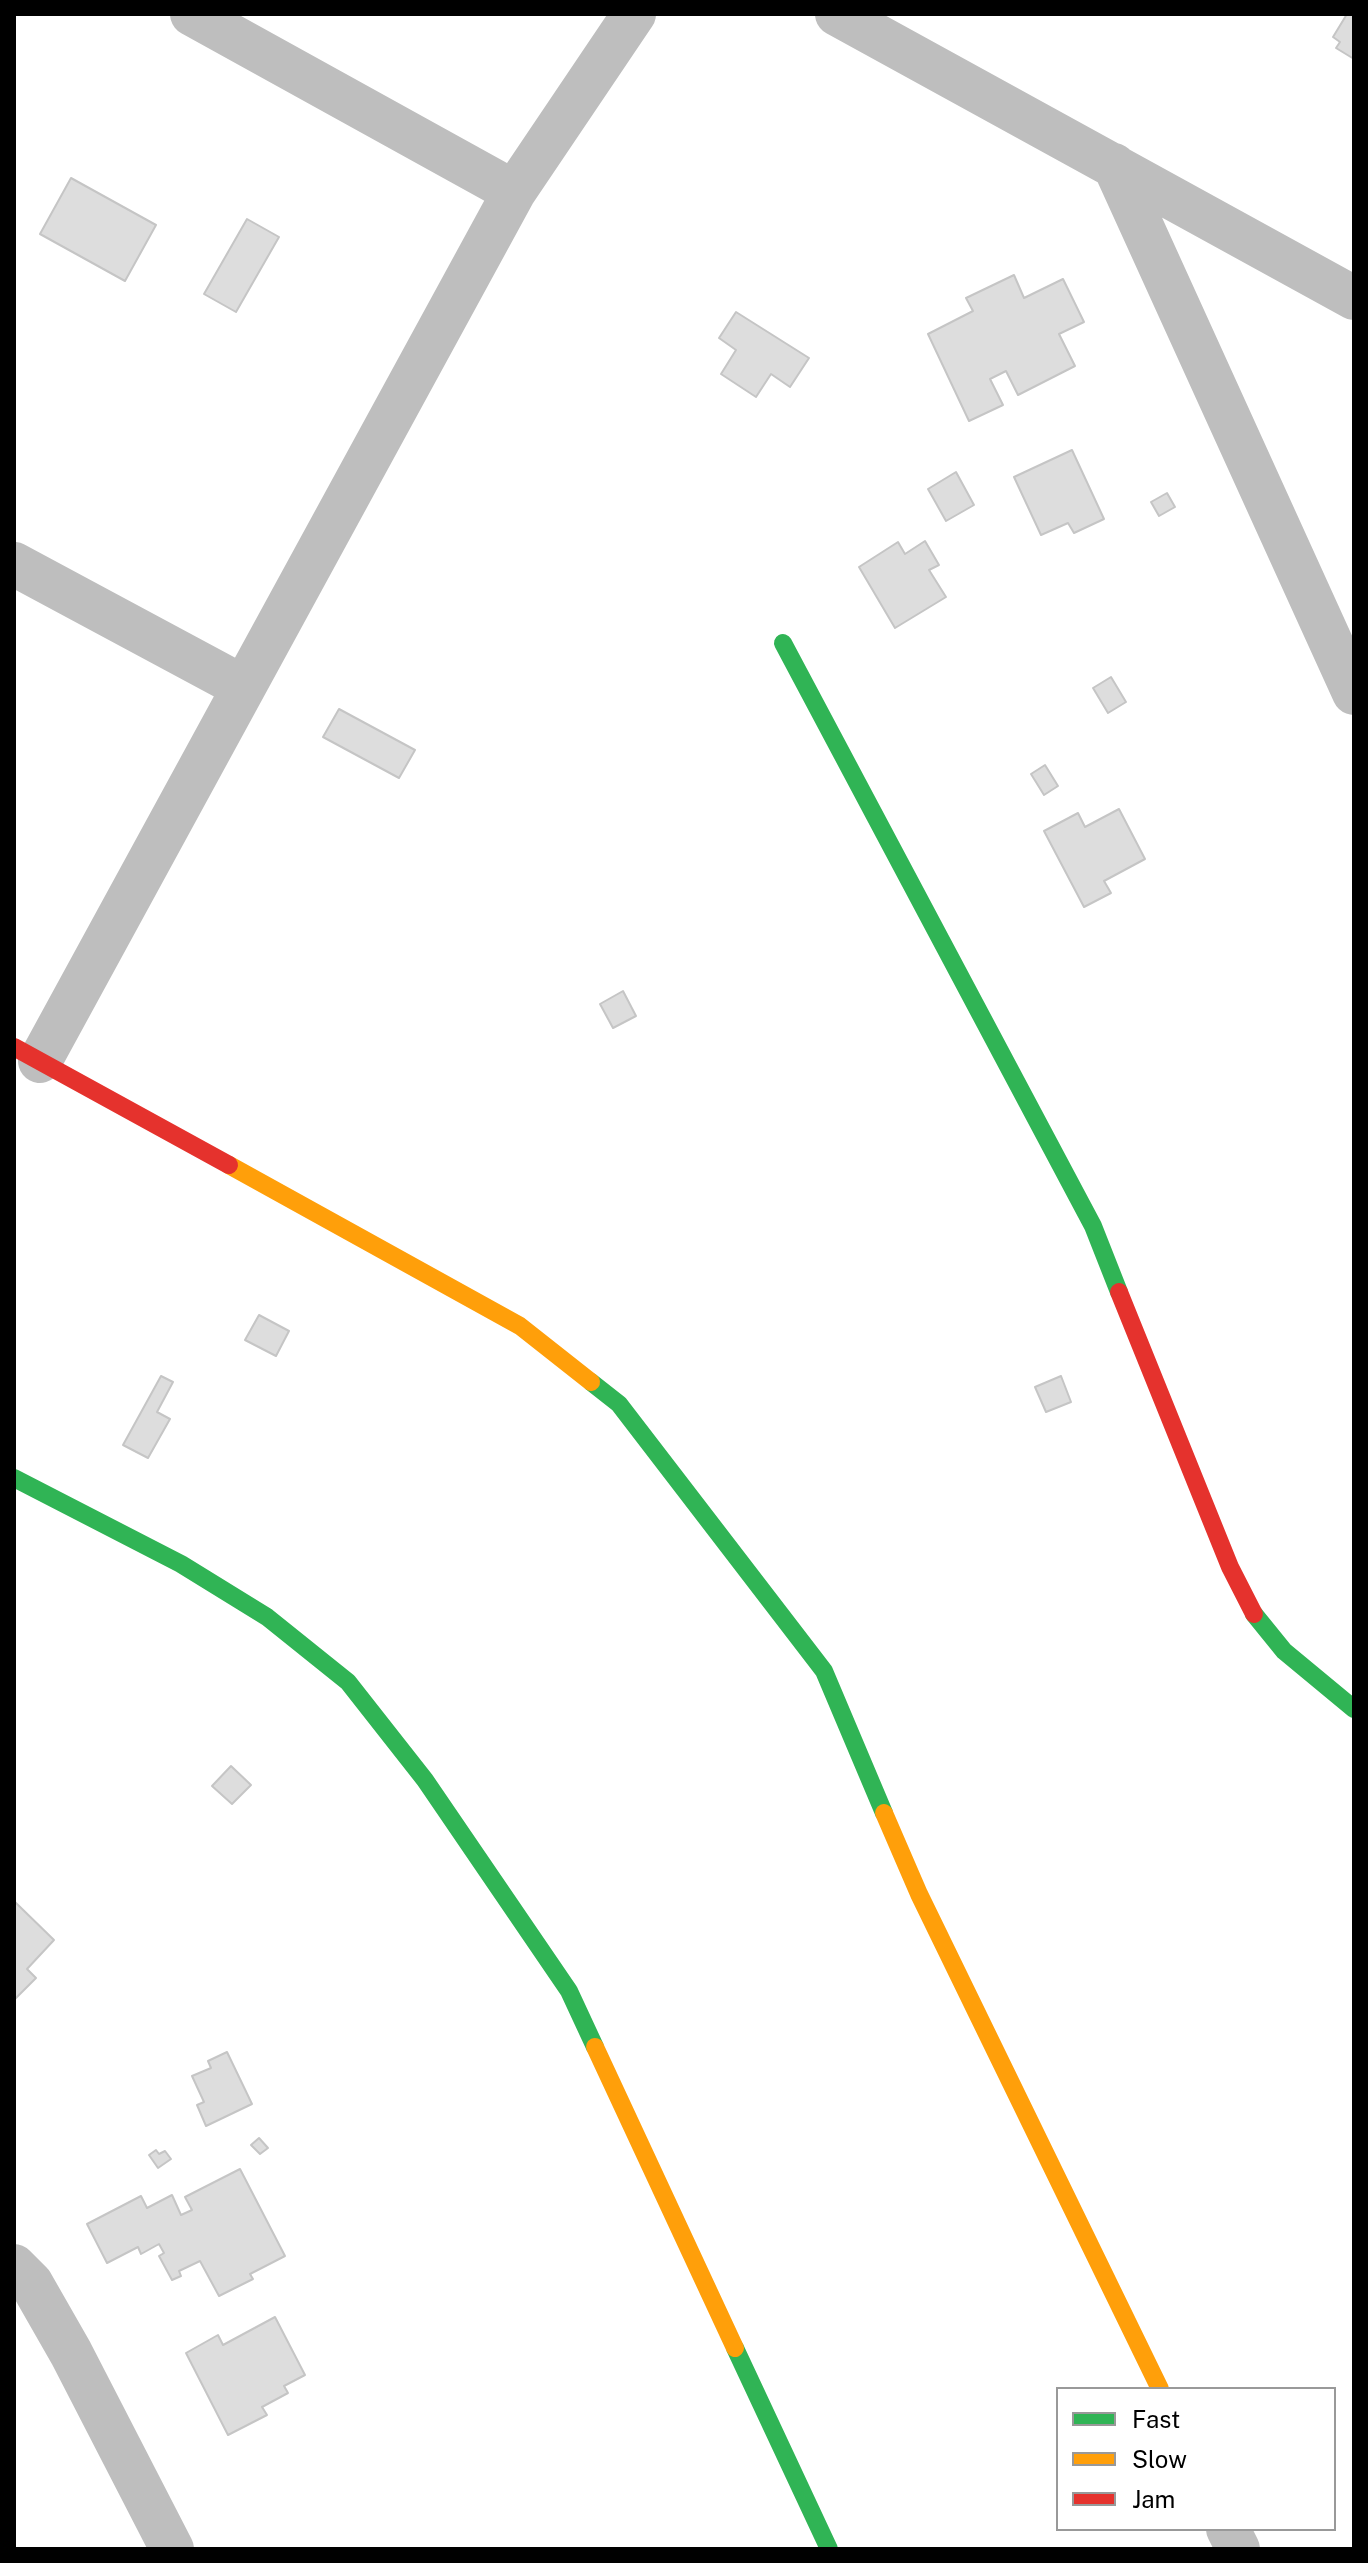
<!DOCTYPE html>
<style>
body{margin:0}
#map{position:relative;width:1368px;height:2563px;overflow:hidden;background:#fff;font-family:"Public Sans",sans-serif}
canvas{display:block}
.frame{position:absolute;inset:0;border:16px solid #000;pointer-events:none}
.legend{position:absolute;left:1056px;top:2387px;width:280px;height:144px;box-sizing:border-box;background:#fff;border:2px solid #999;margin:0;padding:10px 14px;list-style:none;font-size:24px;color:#000}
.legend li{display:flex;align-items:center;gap:16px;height:40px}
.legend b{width:40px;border:2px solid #999}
</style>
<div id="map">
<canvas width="1368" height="2563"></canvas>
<div class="frame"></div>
<ul class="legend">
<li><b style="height:10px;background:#30b455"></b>Fast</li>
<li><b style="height:10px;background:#ff9f0a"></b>Slow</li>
<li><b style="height:10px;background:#e5322d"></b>Jam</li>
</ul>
</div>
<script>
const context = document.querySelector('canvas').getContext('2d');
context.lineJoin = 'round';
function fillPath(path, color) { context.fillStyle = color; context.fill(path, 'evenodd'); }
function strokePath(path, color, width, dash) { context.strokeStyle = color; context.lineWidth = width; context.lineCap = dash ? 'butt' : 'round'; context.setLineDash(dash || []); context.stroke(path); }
const building = new Path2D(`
 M1347,14H1354V59L1336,48L1340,42L1333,37Z
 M71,178L156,225L125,281L40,234Z
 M247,219L279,237L236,312L204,294Z
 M1014,275L1024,298L1063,279L1084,322L1059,334L1075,366L1018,395L1006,371L990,379L1003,405L969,421L928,334L973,311L966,298Z
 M736,312L809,358L790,387L771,374L756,397L721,374L736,350L719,338Z
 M1072,450L1104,519L1074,533L1068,523L1041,535L1014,477Z
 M956,472L974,505L946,521L928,489Z
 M1167,493L1175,507L1159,516L1151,502Z
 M925,541L939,565L929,570L946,597L895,628L859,567L898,542L905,554Z
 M1111,677L1126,702L1108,713L1093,688Z
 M339,709L415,750L399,778L323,737Z
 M1045,765L1058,786L1044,795L1031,774Z
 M1119,809L1145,859L1104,881L1111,893L1084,907L1044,831L1078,813L1085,827Z
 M623,991L636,1016L613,1028L600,1004Z
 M259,1315L289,1331L276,1356L245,1340Z
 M161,1376L173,1382L157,1412L170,1419L148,1458L123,1445Z
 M1061,1376L1071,1402L1046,1412L1035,1387Z
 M231,1766L251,1785L232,1804L212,1786Z
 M15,1902L54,1940L27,1969L36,1978L14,2000Z
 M227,2052L252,2104L206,2126L197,2105L204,2102L192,2076L211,2068L208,2061Z
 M259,2138L268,2148L260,2154L251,2145Z
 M156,2150L159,2154L165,2151L171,2159L158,2168L149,2155Z
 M240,2169L285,2256L250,2274L253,2279L219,2296L200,2261L179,2271L181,2276L172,2280L159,2256L164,2253L159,2244L141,2254L138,2247L107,2263L87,2224L141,2196L147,2208L172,2195L181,2215L192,2210L185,2197Z
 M275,2317L305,2375L284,2386L288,2393L262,2407L267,2415L228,2435L186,2353L218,2335L223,2345Z`);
fillPath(building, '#ddd');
strokePath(building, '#c5c5c5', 2);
strokePath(new Path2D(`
 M192,14L514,192
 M837,14L1354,298
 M1114,165L1354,693
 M14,564L243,687
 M40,1061L514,192L634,14
 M14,2266L31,2283L71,2353L172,2549
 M1228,2529L1238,2549`), '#bebebe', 44);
strokePath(new Path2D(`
 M783,643L1093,1226L1119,1292
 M591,1382L619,1404L824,1671L884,1813
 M14,1478L181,1564L267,1617L348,1682L425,1780L569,1991L595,2047
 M1254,1614L1284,1651L1354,1709
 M735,2348L829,2549`), '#30b455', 18);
strokePath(new Path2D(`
 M229,1165L520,1326L591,1382
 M884,1813L919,1894L1160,2389
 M595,2047L735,2348`), '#ff9f0a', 18);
strokePath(new Path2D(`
 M14,1047L229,1165
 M1119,1292L1230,1567L1254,1614`), '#e5322d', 18);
</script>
